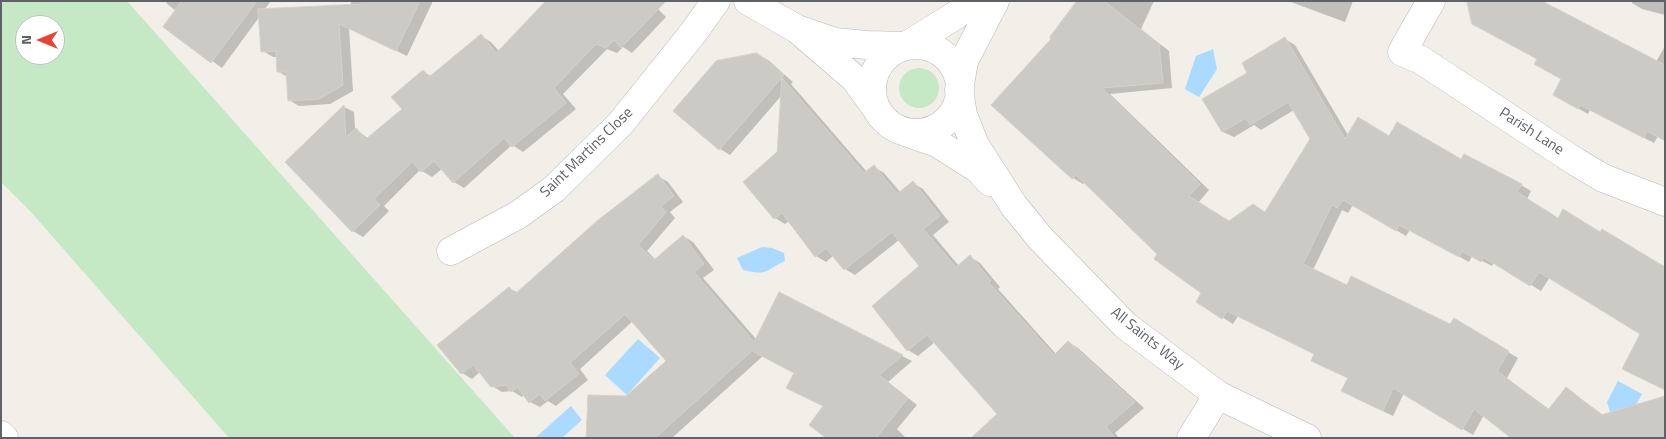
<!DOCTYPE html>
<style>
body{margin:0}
#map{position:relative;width:1666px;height:439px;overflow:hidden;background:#f1efe8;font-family:"Titillium Web",sans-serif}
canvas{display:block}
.frame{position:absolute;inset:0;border:2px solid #5f6368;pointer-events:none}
.north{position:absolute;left:15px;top:15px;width:50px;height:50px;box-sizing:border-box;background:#fff;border:1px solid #bfc1c3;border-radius:50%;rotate:270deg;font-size:14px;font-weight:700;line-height:20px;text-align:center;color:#5f6368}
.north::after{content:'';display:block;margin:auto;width:18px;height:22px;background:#ea4335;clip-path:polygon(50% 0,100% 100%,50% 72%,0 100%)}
</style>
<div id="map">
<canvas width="1666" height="439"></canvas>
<div class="frame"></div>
<div class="north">N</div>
</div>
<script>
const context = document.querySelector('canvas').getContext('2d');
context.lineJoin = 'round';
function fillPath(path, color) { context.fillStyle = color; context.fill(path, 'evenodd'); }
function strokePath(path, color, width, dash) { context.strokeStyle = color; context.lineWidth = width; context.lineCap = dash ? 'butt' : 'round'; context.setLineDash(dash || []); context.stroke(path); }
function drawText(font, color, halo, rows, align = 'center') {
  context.font = font + ' "Titillium Web",sans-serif'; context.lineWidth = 5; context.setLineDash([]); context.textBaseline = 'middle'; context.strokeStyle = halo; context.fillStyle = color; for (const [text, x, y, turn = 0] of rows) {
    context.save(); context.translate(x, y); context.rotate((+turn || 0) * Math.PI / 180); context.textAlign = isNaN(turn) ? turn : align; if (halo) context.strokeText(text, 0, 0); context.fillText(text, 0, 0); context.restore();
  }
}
fillPath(new Path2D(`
 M1,1H127L515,438H229L31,212L1,182ZM25,25H55V55H25Z
 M899 88a20 20 0 1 1 40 0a20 20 0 1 1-40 0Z`), '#c5e8c5');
fillPath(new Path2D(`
 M1213,49L1217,69L1199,97L1185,89L1196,56Z
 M762,247L772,248L784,253L785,261C763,271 769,276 743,270L737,258Z
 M638,339L660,358L627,395L605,375Z
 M1618,381L1642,394L1636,405L1610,412L1607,402Z
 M571,406L582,420L562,438H535Z`), '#aadaff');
fillPath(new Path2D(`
 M168,1H271L264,10L350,5L352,1H433L407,56L349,28L353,91L330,104L299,106L289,100L287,77L278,71V57H273L263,51L260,16L222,68L165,27L176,11L166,3Z
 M650,1L666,17L632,53L623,47L617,53L607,49L563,94L576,109L523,152L512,145L464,188L454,182L442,169L432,177L420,170L384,206L389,211L363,237L353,231L287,162L344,107L354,112L355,129L369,139L403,109L423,71L432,77L481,36L491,42L499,51Z
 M1078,1H1154L1141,29L1169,51L1172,88L1110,94L1209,190L1198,203L1230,222L1266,213L1311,139L1294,110L1261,130L1254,125L1234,137L1223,132L1204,99L1249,73L1285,39L1295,45L1348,135L1390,137L1462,160L1521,185L1531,191L1527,199L1641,334L1550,277L1541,291L1494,262L1492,266L1472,256L1469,262L1410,230L1406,236L1353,205L1348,213L1342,210L1313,270L1348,287L1451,325L1464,326L1518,358L1507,378L1550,410L1566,389L1576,395L1603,415L1665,438L1484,415L1473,435L1404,393L1393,416L1353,397L1349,378L1316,354L1238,316L1233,324L1198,302L1203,293L1159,254L1085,182L1083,184L1073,178L1053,39Z
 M1288,1H1353L1345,22Z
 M1632,1H1665V15L1642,9L1632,3Z
 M1665,46V140L1658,136L1654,143L1590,110L1588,114L1554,95L1656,62Z
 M757,54L768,60L793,82L791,84L867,172L874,167L884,173L901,193L913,183L923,189L949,222L933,235L959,266L970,257L980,263L1000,287L998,289L1056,354L1068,342L1078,348L1144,408L1115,433L1119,438H973L999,414L935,342L918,356L908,350L874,306L921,266L899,240L855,275L845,269L834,255L826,262L816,256L789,221L785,224L775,218L744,182L778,153L782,95L730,155L720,149Z
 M658,176L668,182L683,202L670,212L675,218L647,251L656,260L683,236L693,242L714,270L703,278L757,340L779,294L912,361L888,382L917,405L897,429L906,438H828L825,407L796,373L763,356L672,438H587L627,397L667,361L633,321L580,369L588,380L556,406L548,401L540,407L530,402L524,394L522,397L512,391L502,392L492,386L480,372L472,379L462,373L439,345L509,288L518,293Z`), '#0003');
const building = new Path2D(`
 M182,1H257L211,63L163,27Z
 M362,1H420L396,51L339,24L343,85L319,99L288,101L286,72H277L276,51L261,52L258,9L361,4Z
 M546,1H666L621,48L614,40L606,48L596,44L554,88L566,103L512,147L504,138L453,183L434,161L421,172L412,162L374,199L380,205L352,232L285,162L344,105L346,137L356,128L366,139L402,109L391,97L423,70L429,77L481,34L496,53Z
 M1077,1H1104L1159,44L1163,83L1102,88L1200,184L1189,196L1229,221L1253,204L1265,212L1310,139L1288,102L1250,125L1246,118L1222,132L1202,99L1247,73L1242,63L1285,37L1345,139L1358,117L1389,136L1397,122L1461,159L1464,154L1522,184L1517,192L1558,218L1563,209L1600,232L1602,229L1665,267V390L1622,369L1640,334L1539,272L1530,286L1483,257L1481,262L1462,251L1459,257L1399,225L1396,231L1343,200L1337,208L1332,205L1303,264L1347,285L1351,276L1450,324L1454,318L1509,351L1497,371L1548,410L1566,387L1601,415L1665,396V438H1511L1474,409L1462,430L1393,388L1383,411L1341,391L1348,378L1311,361L1314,354L1227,311L1222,319L1196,302L1201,293L1154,259L1157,254L1076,175L1072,179L991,105L1051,39L1050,37Z
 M1467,1H1542L1665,65V141L1647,131L1644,138L1580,105L1578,109L1553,95L1561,79L1534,64L1537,59L1472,24Z
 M757,53L784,75L719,150L673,111L716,61Z
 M782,78L864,173L874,165L897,194L913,181L940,216L923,229L956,267L970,255L991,281L989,283L1054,355L1068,341L1135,402L1106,427L1115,438H971L997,414L927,335L907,351L872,306L919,266L892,232L844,270L826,248L815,257L782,213L774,219L743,182L777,152Z
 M658,174L674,196L661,206L666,212L638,245L654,260L683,235L704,264L694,272L754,342L779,292L903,355L879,375L908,398L876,438H826L809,425L823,406L786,388L794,373L752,351L655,438H586L588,395L626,396L666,361L625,314L570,363L579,374L545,401L540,394L529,403L517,387L511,392L506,385L491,387L473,365L461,374L437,345L509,287L515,294L597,221Z`);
fillPath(building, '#cccac5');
strokePath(building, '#d6d1c6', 1);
const minor = new Path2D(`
 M748,1L797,29L855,79L876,108
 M995,1L964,61L959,90L963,115L975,145L1014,206L1041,239L1126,326L1218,395L1307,438
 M1431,1L1402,52L1421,60L1576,162L1603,178L1665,202
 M797,29L835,42L867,45L906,46L956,15L972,1
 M872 89a44 44 0 1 1 88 0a44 44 0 1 1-88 0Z
 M908,133L937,143L978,169L990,182
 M451,251L518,215L554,189L621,123L693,33L716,1
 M1,435L4,438
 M1191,438L1218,395`);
strokePath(minor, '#b5b8bc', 29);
strokePath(minor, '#fff', 28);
drawText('15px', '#5f6368', '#fff', [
 ["Parish Lane",1531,132,33],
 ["Saint Martins Close",587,153,-44],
 ["All Saints Way",1147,339,39]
]);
</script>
